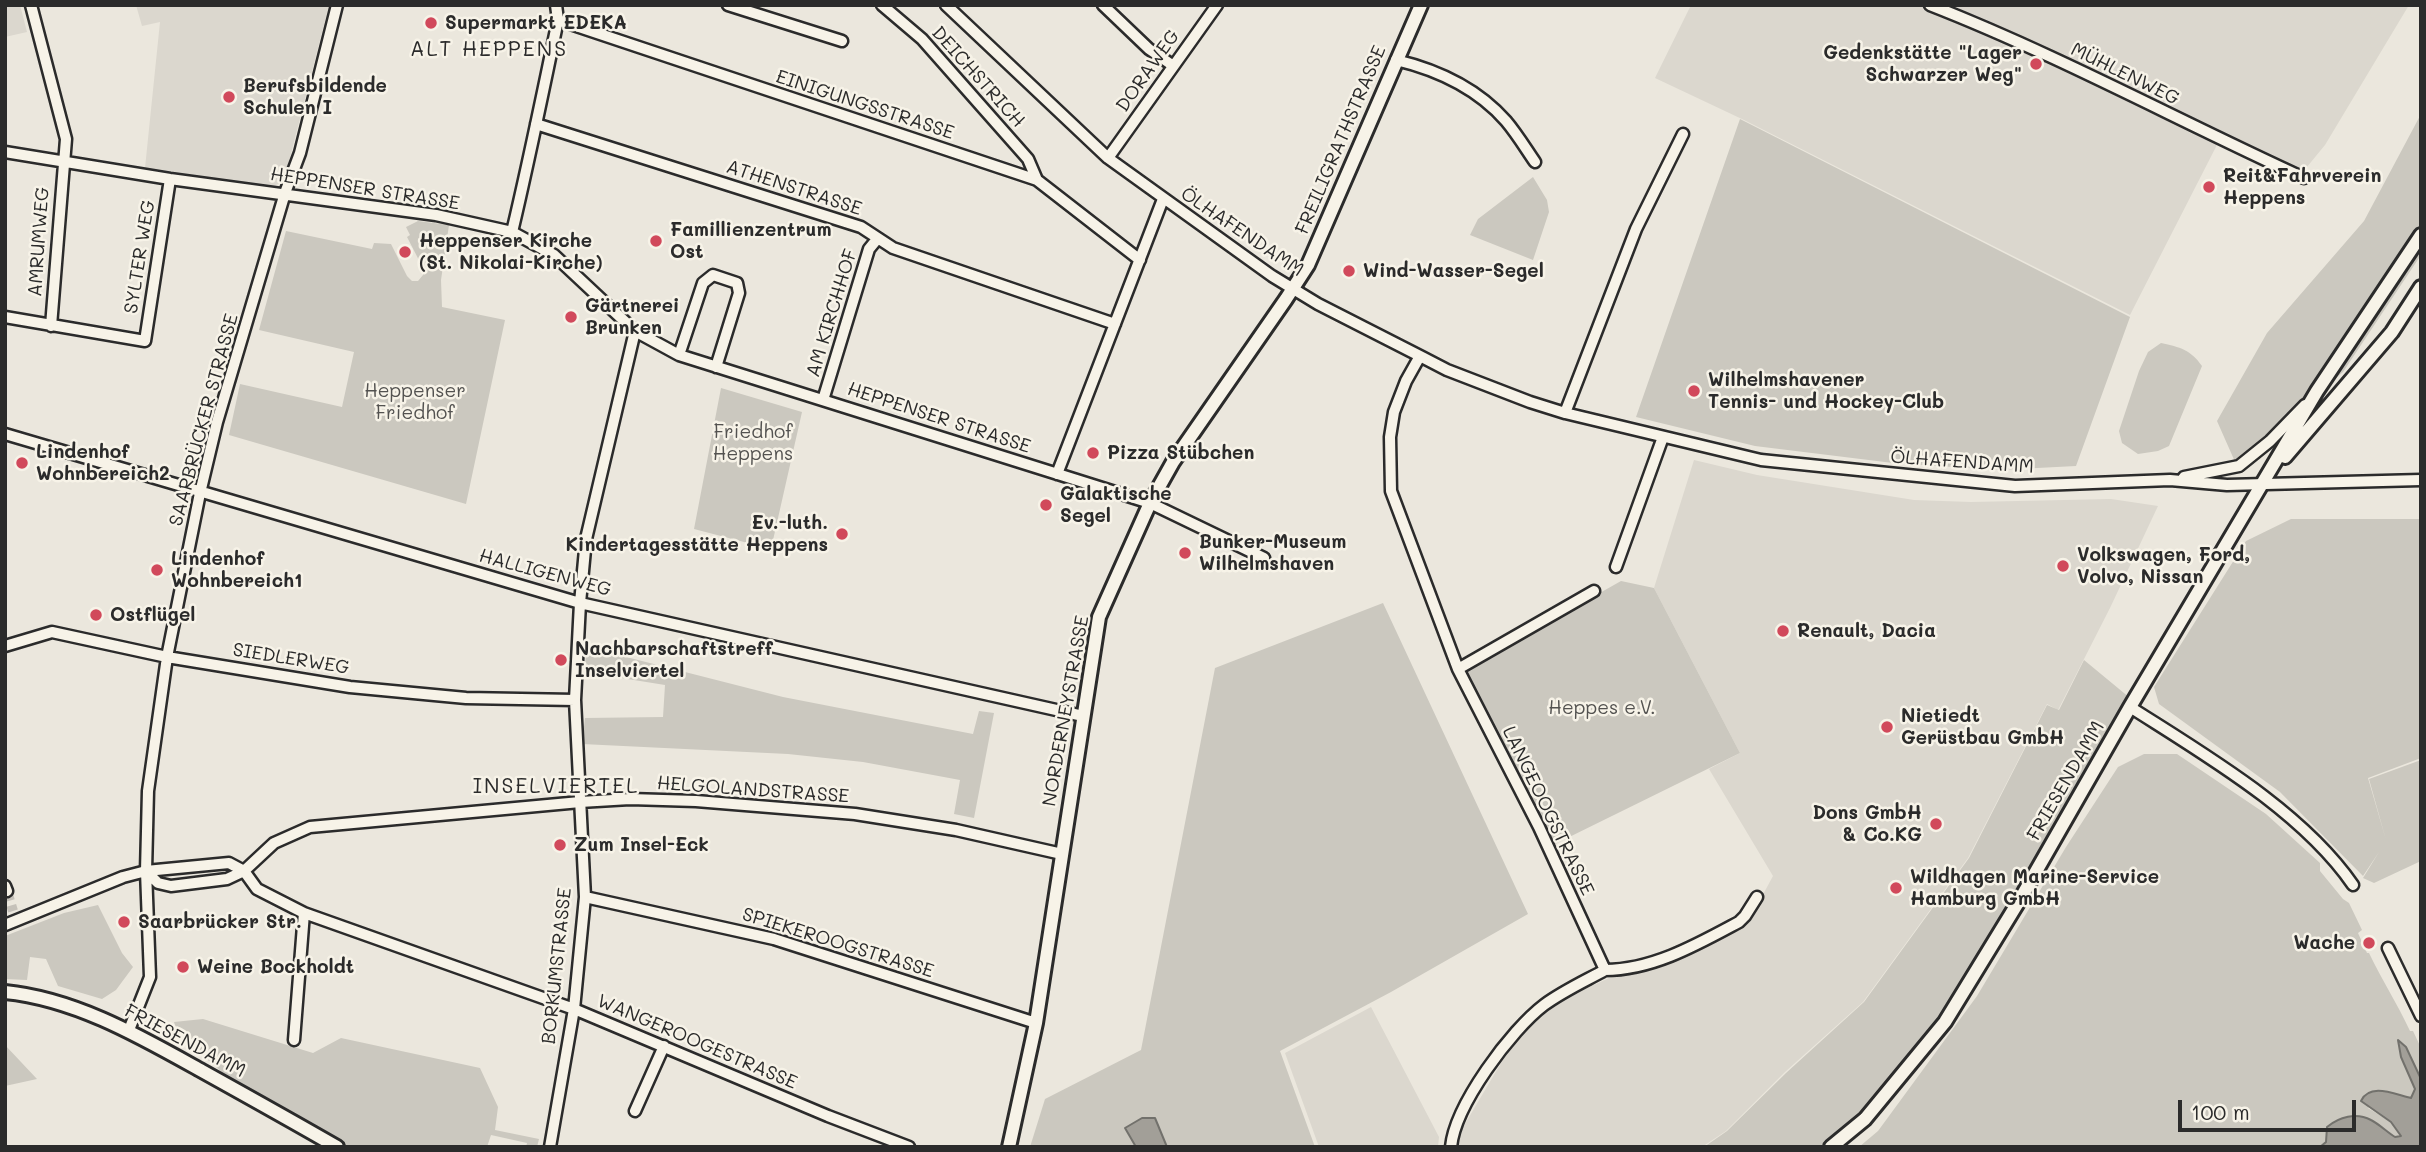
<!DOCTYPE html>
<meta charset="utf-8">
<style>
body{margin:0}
#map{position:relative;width:2426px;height:1152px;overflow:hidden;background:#ebe7dd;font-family:Mali,sans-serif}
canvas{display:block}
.frame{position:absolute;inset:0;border:7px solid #2b2b2b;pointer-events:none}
.scale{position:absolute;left:2178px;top:1100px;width:178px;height:32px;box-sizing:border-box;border:4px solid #2b2b2b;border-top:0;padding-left:9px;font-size:21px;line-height:24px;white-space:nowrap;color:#2b2b2b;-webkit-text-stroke:5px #f7f3e8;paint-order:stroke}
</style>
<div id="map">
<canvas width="2426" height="1152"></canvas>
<div class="frame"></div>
<div class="scale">100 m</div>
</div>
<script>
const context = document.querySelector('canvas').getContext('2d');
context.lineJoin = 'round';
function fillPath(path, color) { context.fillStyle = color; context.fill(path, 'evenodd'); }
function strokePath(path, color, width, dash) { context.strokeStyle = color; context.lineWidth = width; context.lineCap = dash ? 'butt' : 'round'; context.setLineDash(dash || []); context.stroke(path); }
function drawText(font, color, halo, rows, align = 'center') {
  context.font = font + ' Mali,sans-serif'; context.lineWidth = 5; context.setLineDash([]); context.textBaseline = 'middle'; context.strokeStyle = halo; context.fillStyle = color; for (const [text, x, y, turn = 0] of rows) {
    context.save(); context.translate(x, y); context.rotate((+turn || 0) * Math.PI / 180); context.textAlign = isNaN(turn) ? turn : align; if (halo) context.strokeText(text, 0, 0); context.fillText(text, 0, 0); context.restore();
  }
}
fillPath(new Path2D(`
 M5,5H20L27,32L5,37Z
 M136,5H329L284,181L268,189L145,168L160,22L142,26Z
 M1691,5H2409L2325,145L2302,173L2221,137L2130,315L1744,120L1655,78Z
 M1694,460L1757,475L1914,500L1971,502L2111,499L2158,506L2110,608L2058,710L2047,704L1968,858L1863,1002L1785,1072L1726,1131L1702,1147H1459V1134L1504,1058L1525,1032L1551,1005L1611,977L1660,963L1688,949L1760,900L1773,876L1709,769L1740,753L1654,588Z
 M1371,1007L1439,1137L1438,1147H1319L1285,1053Z`), '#dbd7ce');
fillPath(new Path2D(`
 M2421,114V255L2343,372L2236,464L2217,421L2267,333L2364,221Z
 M1740,119L2130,317L2076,466L1998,470L1893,463L1755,446L1636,417Z
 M1533,177L1547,200L1549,212L1533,260L1470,235L1478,219Z
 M418,221L449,225L441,280L442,307L505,320L466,504L229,435L240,384L342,407L354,352L259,330L286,231L372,249L374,243L391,244L407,276L412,281H418L423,275V268L407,237L410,235L406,227Z
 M2161,343C2180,347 2191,350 2202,366L2169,446L2158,451L2138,454L2122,443L2119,431L2139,371L2148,352Z
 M721,388L802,412L771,549L694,529Z
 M2291,519H2421V758L2368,778L2386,840L2369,779L2421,760V861L2374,883L2363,878L2379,852L2363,876L2280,792L2159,704L2154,687L2246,541Z
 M1621,581L1654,588L1740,753L1551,846L1462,671Z
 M1383,603L1528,914L1391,992L1280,1051L1315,1147H1030L1045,1099L1141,1050L1215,668Z
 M587,647L783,697L973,734L979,711L994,713L974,818L954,814L960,780L863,762L788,754L582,744L585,718L663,717L665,685L584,672Z
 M2084,660L2130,698L2026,882L1942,1018L1861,1115L1824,1147H1704L1727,1131L1786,1073L1864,1002L1969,858L2047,705L2059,710Z
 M2144,754H2177L2266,814L2320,863V871L2343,899L2349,903L2362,930L2358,933L2367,953H2369C2382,980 2397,1003 2410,1031H2413L2421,1048V1079L2406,1047L2401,1057L2415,1089L2411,1099L2385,1091L2368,1108L2391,1122L2402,1136L2395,1137C2387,1132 2380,1124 2371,1120C2357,1112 2339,1117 2327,1127L2326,1142L2320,1147H1859L1878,1131L1977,996L2066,847L2118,767Z
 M98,905L122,953L133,967L116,990L102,999L58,986L46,959L30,957L27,980L5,979V936L64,913Z
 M203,1019L313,1053L341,1038L480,1068L498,1107L495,1130L539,1139L537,1147H526L527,1143L491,1135L487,1147H344L224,1074L178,1034L174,1022Z
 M5,1045L37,1079L5,1086Z`), '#cbc8bf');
const water = new Path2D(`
 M2398,1040L2406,1047L2421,1079V1147H2320L2326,1142L2327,1127C2339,1117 2356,1112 2371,1120C2379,1124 2387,1132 2395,1137L2401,1136L2391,1122L2361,1101C2370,1082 2396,1095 2411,1098L2415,1089L2401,1057Z
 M1142,1118H1155L1167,1147H1136L1125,1128Z`);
fillPath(water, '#a29f98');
strokePath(water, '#72716c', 2);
strokePath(new Path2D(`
 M7,891L13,911`), '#c5c1b9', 10, [10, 5]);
const minor = new Path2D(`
 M31,5L66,139L51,326
 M728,5L842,41
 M882,5L922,39L1028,159L1037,180
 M946,5L1108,158L1272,276L1318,304L1420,356L1447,370L1530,402L1565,413L1761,460L2015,486L2170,480L2227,485L2421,480
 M1103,5L1149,49L1172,65
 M1930,5C2058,55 2179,121 2304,178
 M558,20L1037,180L1140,260
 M1396,60C1438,70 1477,88 1506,121C1517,134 1526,149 1535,162
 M536,124L861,227L893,248L1115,324
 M5,152L170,179L436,215L512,232L554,255L635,331L679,355L1150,503L1264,558
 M1108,158L1217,5
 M512,232C529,161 543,91 558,20L556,5
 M5,317L145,341L170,179
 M679,355L703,283L713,275L737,283L739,293L716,367
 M1420,356L1406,381L1394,412L1390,437L1391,491L1458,669L1539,827L1605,970C1585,981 1563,991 1544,1005C1511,1030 1455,1105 1451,1147
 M823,400L869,249L878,238
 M1565,413L1636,229L1683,134
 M5,434L580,603L1083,716
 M1057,474L1163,199
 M2184,477L2239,466L2270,441L2305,405
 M1616,567L1663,437
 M5,646L52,632L167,657L350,687L466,698L575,700
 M1458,669L1594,591
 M2130,707C2205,755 2302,811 2353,885
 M146,871L158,883L171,886L227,879L244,871L274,843L310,827L580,802L630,799L696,801L855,814L956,830L1062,854
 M5,886L7,891
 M585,897L774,939L1036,1023
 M5,925L123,877L146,871L229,863L244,871L257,889L304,913L574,1009L828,1116L909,1147
 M2388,948L2421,1016
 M1605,970C1653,970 1698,944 1739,922L1745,916L1757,897
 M129,1030L150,977L146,871L148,791L167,657L200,493L217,422L285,193L300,153L337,5
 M294,1040L304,913
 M635,1111L664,1046
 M550,1147L574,1009L585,897L575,700L580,603L586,539L635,331`);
const tertiary = new Path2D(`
 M1009,1147L1036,1023L1099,617L1150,503L1173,462L1286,299L1308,265L1421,5`);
const secondary = new Path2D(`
 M2285,457L2392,332L2421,287
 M5,992C76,999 141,1037 202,1071C247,1096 292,1121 337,1147
 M1831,1147L1865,1119L1945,1022L2022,896L2130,707L2317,391L2421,235`);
strokePath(minor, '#2b2b2b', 15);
strokePath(tertiary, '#2b2b2b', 18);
strokePath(secondary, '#2b2b2b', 18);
strokePath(minor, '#f7f3e8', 10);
strokePath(tertiary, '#f7f3e8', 12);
strokePath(secondary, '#f7f3e8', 12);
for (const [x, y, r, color] of [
 [431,23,7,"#d1495b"],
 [2036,64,7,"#d1495b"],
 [229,97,7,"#d1495b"],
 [2209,187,7,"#d1495b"],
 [656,241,7,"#d1495b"],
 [405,252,7,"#d1495b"],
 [1349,271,7,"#d1495b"],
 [571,317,7,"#d1495b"],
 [1694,391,7,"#d1495b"],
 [1093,453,7,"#d1495b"],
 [22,463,7,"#d1495b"],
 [1046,505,7,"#d1495b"],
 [842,534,7,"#d1495b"],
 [1185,553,7,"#d1495b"],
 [2063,566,7,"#d1495b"],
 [157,570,7,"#d1495b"],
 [96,615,7,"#d1495b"],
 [1783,631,7,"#d1495b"],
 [561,660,7,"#d1495b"],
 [1887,727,7,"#d1495b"],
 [1936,824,7,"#d1495b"],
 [560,845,7,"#d1495b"],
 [1896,888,7,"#d1495b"],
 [124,922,7,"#d1495b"],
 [2369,943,7,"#d1495b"],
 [183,967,7,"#d1495b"]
]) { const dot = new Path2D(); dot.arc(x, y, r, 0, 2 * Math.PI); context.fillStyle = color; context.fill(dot); strokePath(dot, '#f7f3e8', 2.5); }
drawText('bold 19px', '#2b2b2b', '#f7f3e8', [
 ["Supermarkt EDEKA",445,23],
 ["Gedenkstätte \"Lager",2022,53,"right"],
 ["Schwarzer Weg\"",2022,75,"right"],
 ["Berufsbildende",243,86],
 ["Schulen I",243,108],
 ["Reit&Fahrverein",2223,176],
 ["Heppens",2223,198],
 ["Famillienzentrum",670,230],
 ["Ost",670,252],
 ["Heppenser Kirche",419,241],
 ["(St. Nikolai-Kirche)",419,263],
 ["Wind-Wasser-Segel",1363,271],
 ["Gärtnerei",585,306],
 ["Brunken",585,328],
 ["Wilhelmshavener",1708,380],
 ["Tennis- und Hockey-Club",1708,402],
 ["Lindenhof",36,452],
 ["Wohnbereich2",36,474],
 ["Pizza Stübchen",1107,453],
 ["Galaktische",1060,494],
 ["Segel",1060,516],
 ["Ev.-luth.",828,523,"right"],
 ["Kindertagesstätte Heppens",828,545,"right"],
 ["Bunker-Museum",1199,542],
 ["Wilhelmshaven",1199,564],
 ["Volkswagen, Ford,",2077,555],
 ["Volvo, Nissan",2077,577],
 ["Lindenhof",171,559],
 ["Wohnbereich1",171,581],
 ["Ostflügel",110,615],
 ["Renault, Dacia",1797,631],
 ["Nachbarschaftstreff",575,649],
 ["Inselviertel",575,671],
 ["Nietiedt",1901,716],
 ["Gerüstbau GmbH",1901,738],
 ["Dons GmbH",1922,813,"right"],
 ["& Co.KG",1922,835,"right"],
 ["Zum Insel-Eck",574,845],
 ["Wildhagen Marine-Service",1910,877],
 ["Hamburg GmbH",1910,899],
 ["Saarbrücker Str.",138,922],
 ["Wache",2355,943,"right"],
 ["Weine Bockholdt",197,967]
], 'left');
drawText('19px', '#2b2b2b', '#f7f3e8', [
 ["DORAWEG",1148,71,-55],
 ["MÜHLENWEG",2125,74,26],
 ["DEICHSTRICH",978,77,48],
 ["EINIGUNGSSTRASSE",865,105,18],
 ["FREILIGRATHSTRASSE",1341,140,-67],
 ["ATHENSTRASSE",794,188,18],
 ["HEPPENSER STRASSE",365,189,9],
 ["ÖLHAFENDAMM",1242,232,34],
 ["AMRUMWEG",39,242,-86],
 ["SYLTER WEG",140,257,-81],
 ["AM KIRCHHOF",832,313,-73],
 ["HEPPENSER STRASSE",939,418,18],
 ["SAARBRÜCKER STRASSE",204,420,-75],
 ["ÖLHAFENDAMM",1962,462,4],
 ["HALLIGENWEG",545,573,15],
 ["SIEDLERWEG",291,659,9],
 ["NORDERNEYSTRASSE",1066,711,-80],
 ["FRIESENDAMM",2066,781,-60],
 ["HELGOLANDSTRASSE",753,790,4],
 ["LANGEOOGSTRASSE",1548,811,64],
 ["SPIEKEROOGSTRASSE",838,943,17],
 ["BORKUMSTRASSE",557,966,-84],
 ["FRIESENDAMM",185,1041,28],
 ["WANGEROOGESTRASSE",697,1042,23]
]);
drawText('19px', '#535250', '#f7f3e8', [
 ["Heppenser",415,391],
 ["Friedhof",415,413],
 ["Friedhof",753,432],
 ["Heppens",753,454],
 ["Heppes e.V.",1602,708]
]);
context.letterSpacing = '2px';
drawText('21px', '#2b2b2b', '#f7f3e8', [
 ["ALT HEPPENS",489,50],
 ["INSELVIERTEL",556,787]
]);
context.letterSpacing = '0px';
</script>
